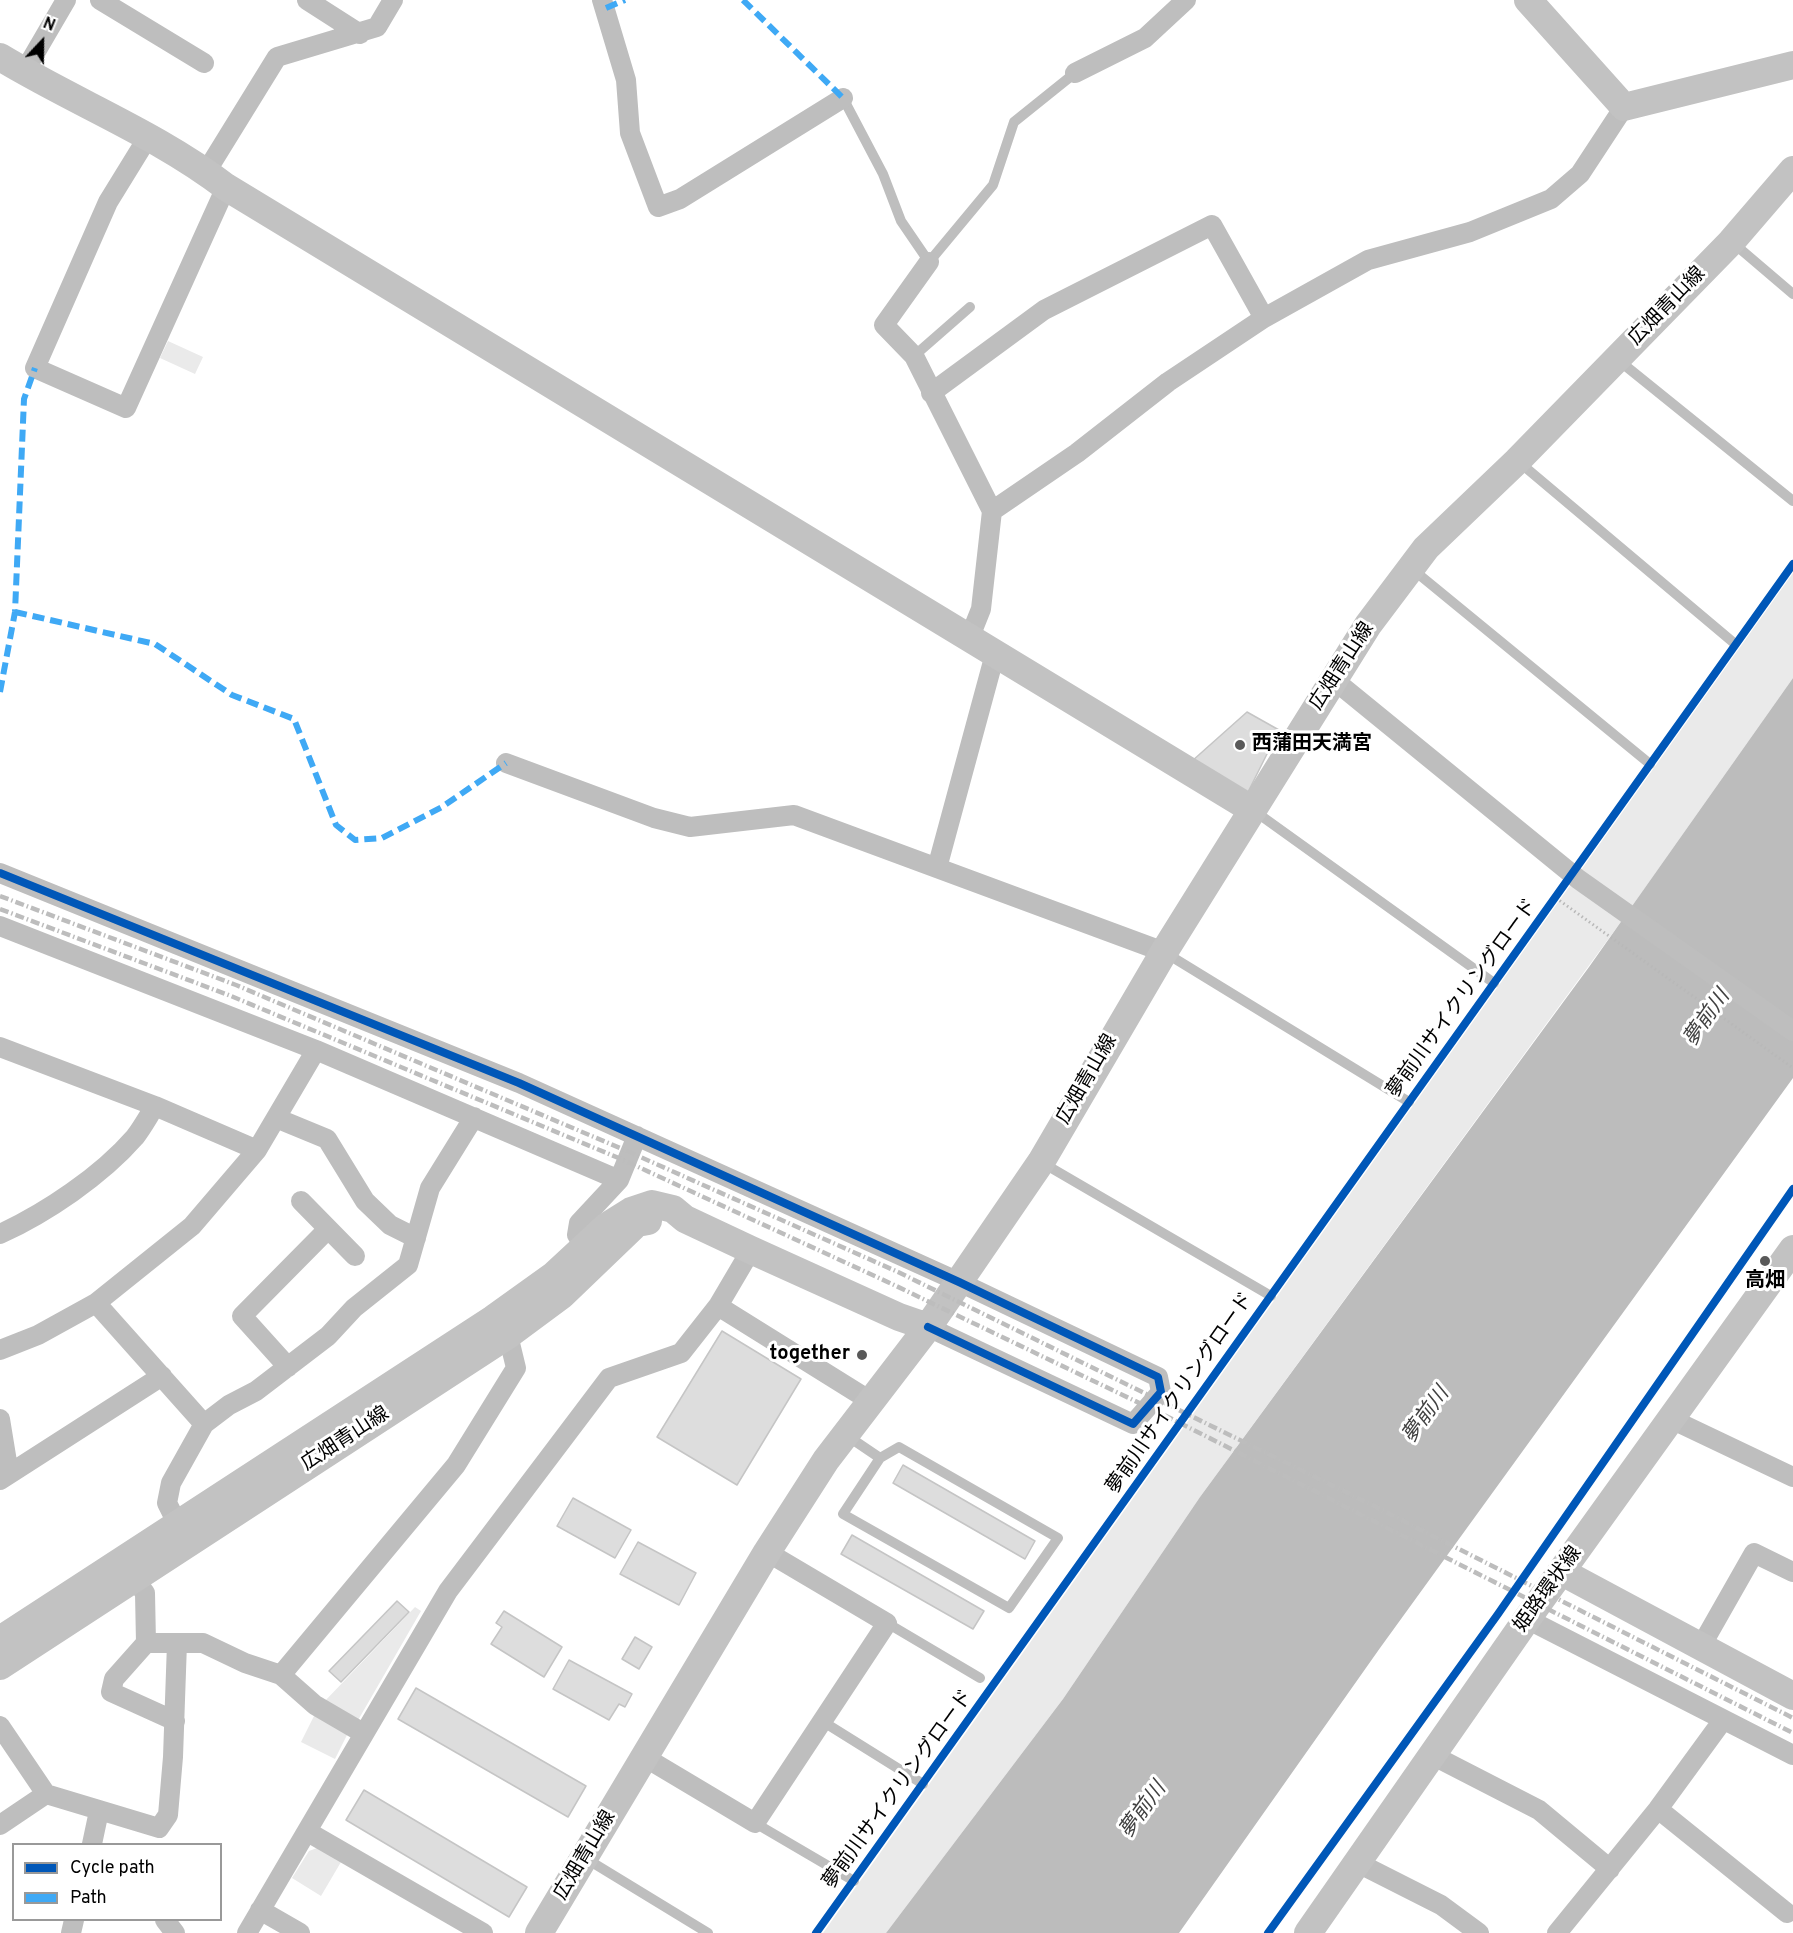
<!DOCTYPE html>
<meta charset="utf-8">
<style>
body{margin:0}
#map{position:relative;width:1793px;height:1933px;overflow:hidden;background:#fff;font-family:Overpass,sans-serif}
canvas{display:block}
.legend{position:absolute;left:12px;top:1843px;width:210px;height:78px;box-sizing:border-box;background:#fff;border:2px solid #999;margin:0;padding:8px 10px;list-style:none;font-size:18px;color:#000}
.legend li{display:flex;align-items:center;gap:12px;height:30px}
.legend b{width:30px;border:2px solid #999}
.north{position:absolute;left:12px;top:12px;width:60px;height:60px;-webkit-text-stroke:4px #fff;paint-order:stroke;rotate:22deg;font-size:16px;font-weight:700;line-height:24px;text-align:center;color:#000}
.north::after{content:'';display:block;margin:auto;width:21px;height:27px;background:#000;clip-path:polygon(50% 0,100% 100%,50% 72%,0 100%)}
</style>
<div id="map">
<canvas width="1793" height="1933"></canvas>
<ul class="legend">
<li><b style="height:8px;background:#0057b8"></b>Cycle path</li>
<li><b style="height:8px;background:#3fa9f5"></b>Path</li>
</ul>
<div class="north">N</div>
</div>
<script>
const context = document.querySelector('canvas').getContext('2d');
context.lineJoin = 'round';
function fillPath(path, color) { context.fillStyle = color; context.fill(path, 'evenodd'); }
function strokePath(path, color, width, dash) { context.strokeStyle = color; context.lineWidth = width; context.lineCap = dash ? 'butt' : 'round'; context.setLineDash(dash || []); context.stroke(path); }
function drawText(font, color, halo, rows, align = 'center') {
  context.font = font + ' Overpass,"Noto Sans JP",sans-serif'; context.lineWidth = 6; context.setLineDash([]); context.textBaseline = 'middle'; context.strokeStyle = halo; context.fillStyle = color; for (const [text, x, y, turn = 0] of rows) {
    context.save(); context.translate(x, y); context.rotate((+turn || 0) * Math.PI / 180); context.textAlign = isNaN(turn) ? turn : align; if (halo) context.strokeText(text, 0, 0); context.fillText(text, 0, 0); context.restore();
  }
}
fillPath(new Path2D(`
 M168,341L203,357L195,374L160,358Z
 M1793,573V678L1623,919L1200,1497L1063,1699L886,1933H823Z
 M415,1607L421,1611L357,1722L323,1703Z
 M315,1714L349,1731L335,1759L301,1742Z
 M317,1848L341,1862L321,1896L292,1878L309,1851Z`), '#eaeaea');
fillPath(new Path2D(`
 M1793,678V1078L1380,1648L1179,1933H886L1063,1699L1200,1497L1589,967Z`), '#bcbcbc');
const building = new Path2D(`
 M1247,712L1279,730L1246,796L1192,761Z
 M722,1331L801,1379L737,1485L657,1437Z
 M903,1465L1035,1541L1025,1559L893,1483Z
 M573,1498L631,1530L615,1558L557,1526Z
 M852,1535L984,1611L973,1629L841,1554Z
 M638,1542L696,1573L679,1605L620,1574Z
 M397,1601L409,1612L341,1682L329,1671Z
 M504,1611L562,1647L544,1677L491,1644L502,1627L496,1623Z
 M635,1637L652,1647L639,1669L622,1659Z
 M569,1660L632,1694L625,1707L619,1704L609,1720L553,1689Z
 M416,1688L586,1786L568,1817L398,1719Z
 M364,1790L527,1887L509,1917L346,1820Z`);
fillPath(building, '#ddd');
strokePath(building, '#c5c5c5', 1.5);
strokePath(new Path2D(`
 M1556,898L1793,1068`), '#b8b8b8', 3, [1.5, 3]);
strokePath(new Path2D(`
 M843,98L883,174L901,221L929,262L993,185L1014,122L1075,73
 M1732,242L1793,294
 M914,356L970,307
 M1617,359L1793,501
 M1519,462L1734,643
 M1411,568L1650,764
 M1253,810L1494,983
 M1164,952L1409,1102
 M1041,1162L1271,1296
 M846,1435L880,1458
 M899,1447L1058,1538L1009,1608L843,1514L880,1458Z
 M887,1623L980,1678
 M822,1721L923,1784
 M755,1823L854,1881
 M585,1858L708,1933`), '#bebebe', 10);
strokePath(new Path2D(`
 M100,0L204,63
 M307,0L360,34
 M602,0L626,80L630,133L658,207L680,199L843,98
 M24,72L66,0
 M1075,73L1145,38L1186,0
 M148,137L108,202L35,368L126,408L226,187
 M206,172L277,57L377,27L393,0
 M929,262L884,325L914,356L992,511L981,609L969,639
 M931,393L1044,310L1212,225L1264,318
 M992,511L1077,453L1168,382L1264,318L1368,260L1470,232L1551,199L1580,174L1624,107
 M1334,680L1578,879L1793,1031
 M506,763L654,818L690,827L794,815L1164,952
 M937,868L995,654
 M0,873L519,1083L959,1282L1158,1377L1161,1392L1133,1424L928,1327
 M0,926L316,1050L619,1180
 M0,1047L155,1106L257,1150
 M276,1118L327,1139L365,1201L390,1225L416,1238
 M301,1201L355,1256
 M0,1234C46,1213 101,1176 135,1137C142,1128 148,1117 155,1106
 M585,1245L577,1235L579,1223L619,1180L637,1136
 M96,1303L204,1424
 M718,1306L872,1402
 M0,1350L38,1335L96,1303L192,1226L257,1150L316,1050
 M288,1367L242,1316L328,1229
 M0,1419L9,1474
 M1671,1419L1793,1477
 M0,1480L162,1376
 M177,1523L167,1503L171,1483L204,1424L229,1405L256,1391L328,1336L354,1308L408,1265L430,1188L474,1117
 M133,1577L145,1593L146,1643
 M1527,1619L1793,1755
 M1700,1648L1754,1553L1793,1572
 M281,1675L456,1465L516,1368L508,1335
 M175,1721L111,1692L114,1679L146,1643H203L245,1663L281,1675L315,1705L363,1733
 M0,1726L46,1794L159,1828L168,1815L173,1757L177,1643
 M1432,1755L1539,1810L1610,1869
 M646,1758L755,1823L887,1623L767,1552
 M1658,1809L1787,1913
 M0,1825L46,1794
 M308,1832L483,1933
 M92,1844L99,1811
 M1358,1863L1441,1905L1479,1933
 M260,1910L300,1933
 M165,1920L175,1933
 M71,1933L74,1920
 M247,1933L448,1591L609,1378L681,1353L718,1306L751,1250
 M1557,1933L1658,1809L1723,1720`), '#bebebe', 20);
strokePath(new Path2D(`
 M1528,0L1624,107L1793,65
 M0,57C74,102 157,134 226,187L1253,810
 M1562,1572L1793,1696
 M0,1640L493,1319L553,1276L607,1226L631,1211L652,1204L673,1209L685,1219L751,1250L899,1317L928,1327
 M0,1666L508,1335L562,1295L637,1223L648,1221
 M539,1933L767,1552L826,1460L928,1327L1041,1162L1164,952L1368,625L1426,548L1517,461L1731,242L1793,170
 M1308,1933L1527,1619L1793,1249`), '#c2c2c2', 28);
strokePath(new Path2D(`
 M0,896L236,985L627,1151L898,1272L1358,1498L1793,1718
 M0,909L231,996L621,1159L892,1284L1160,1413L1793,1733`), '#bdbdbd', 4.5, [9, 3, 1.5, 3]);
strokePath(new Path2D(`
 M743,0L843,98
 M606,8L625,0
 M15,612L155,644L232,695L294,719L336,825L355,840L382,838L442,807L506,763
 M0,692L15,612L24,399L35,368`), '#3fa9f5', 6, [12, 6]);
strokePath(new Path2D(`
 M0,873L519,1083L959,1282L1158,1377L1161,1392L1133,1424L928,1327
 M816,1933L1793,564
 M1268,1933L1498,1614L1793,1189`), '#0057b8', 8);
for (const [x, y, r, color] of [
 [1240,745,6,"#595959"],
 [1765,1261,6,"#595959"],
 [862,1355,6,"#595959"]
]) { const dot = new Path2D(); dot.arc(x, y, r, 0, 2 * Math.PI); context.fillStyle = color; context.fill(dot); strokePath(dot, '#fff', 2); }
drawText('20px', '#000', '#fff', [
 ["広畑青山線",1668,307,-46],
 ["広畑青山線",1343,667,-57],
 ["夢前川サイクリングロード",1463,999,-54],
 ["広畑青山線",1088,1080,-60],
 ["夢前川サイクリングロード",1181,1394,-55],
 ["広畑青山線",346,1440,-33],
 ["姫路環状線",1549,1590,-54],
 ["夢前川サイクリングロード",899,1790,-54],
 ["広畑青山線",586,1856,-59]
]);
drawText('bold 20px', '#000', '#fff', [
 ["西蒲田天満宮",1252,745],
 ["高畑",1765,1282,"center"],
 ["together",850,1355,"right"]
], 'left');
drawText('italic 21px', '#414141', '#fff', [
 ["夢前川",1708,1019,-55],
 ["夢前川",1427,1416,-54],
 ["夢前川",1144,1811,-54]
]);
</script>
